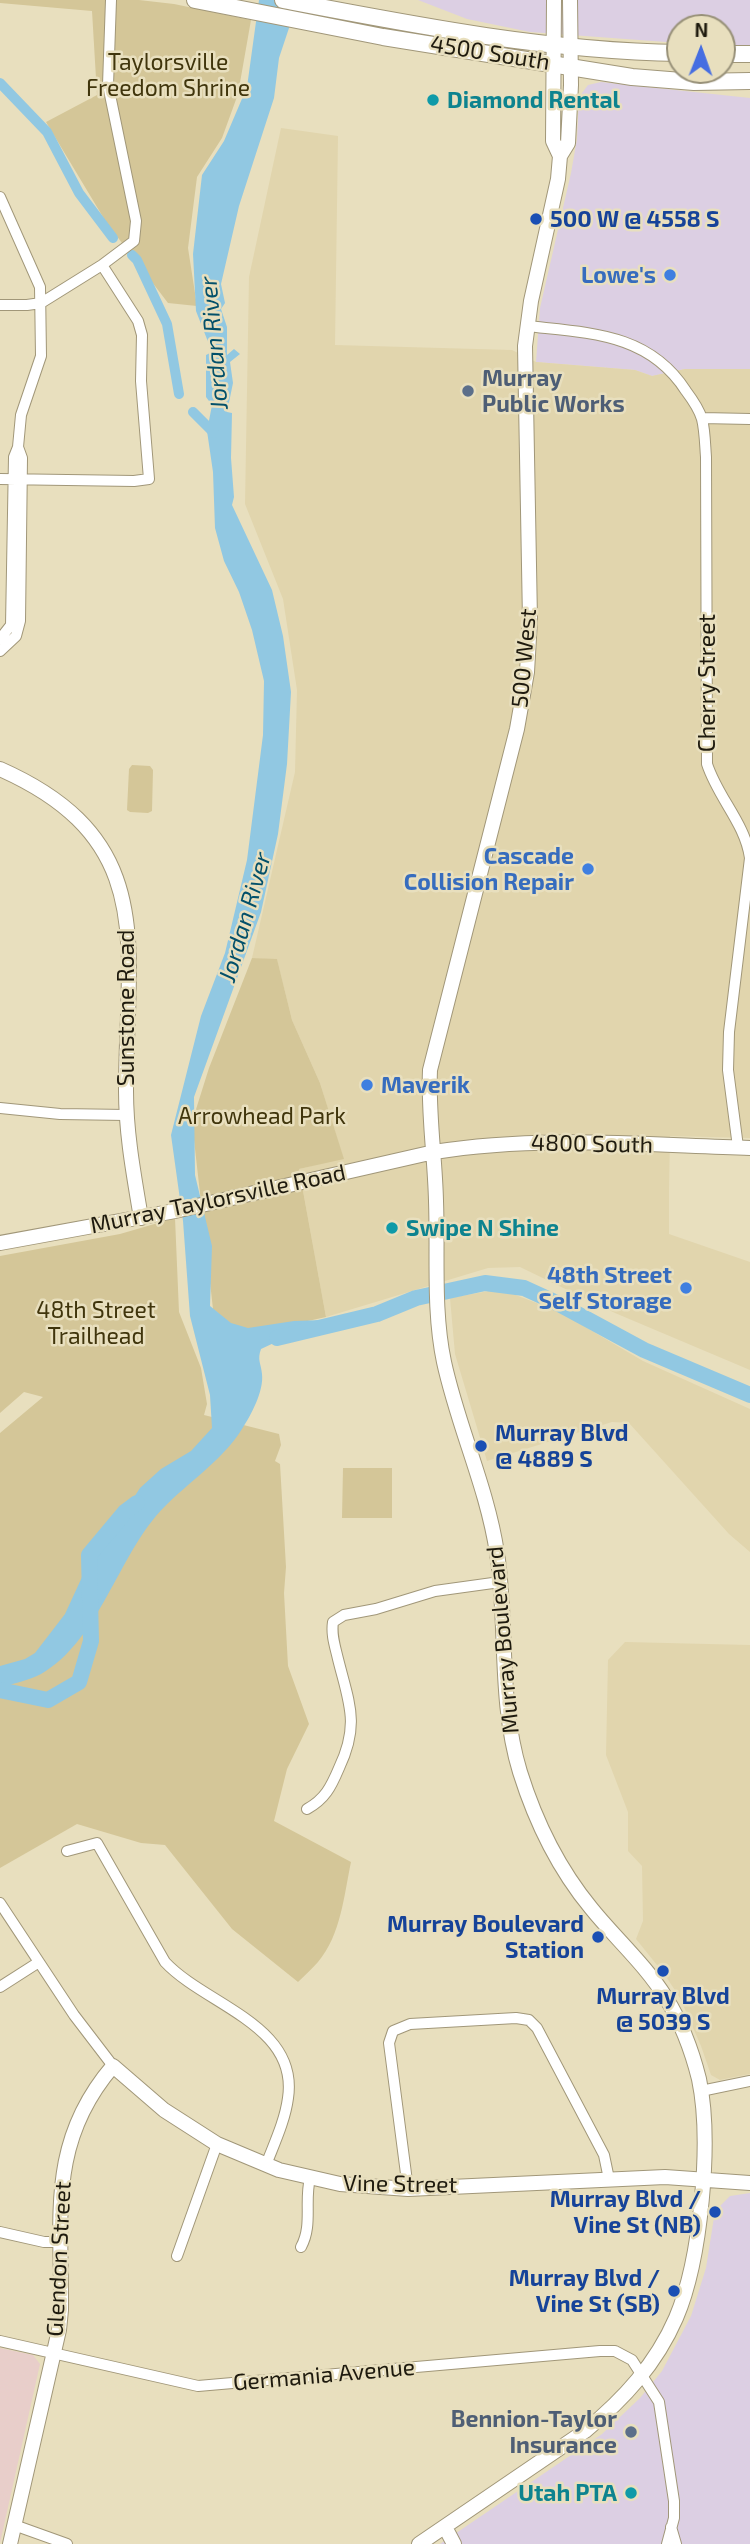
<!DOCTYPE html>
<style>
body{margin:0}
#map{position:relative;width:750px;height:2544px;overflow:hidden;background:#e8dfbe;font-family:"Exo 2",sans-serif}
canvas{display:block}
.north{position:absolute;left:666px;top:14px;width:70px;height:70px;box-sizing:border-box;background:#e8dfbe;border:2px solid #979078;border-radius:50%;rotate:1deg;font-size:19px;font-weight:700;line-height:28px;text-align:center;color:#1e1a0e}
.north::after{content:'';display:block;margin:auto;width:24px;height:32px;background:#466ee1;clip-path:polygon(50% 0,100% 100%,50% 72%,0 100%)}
</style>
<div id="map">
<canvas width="750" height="2544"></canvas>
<div class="north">N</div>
</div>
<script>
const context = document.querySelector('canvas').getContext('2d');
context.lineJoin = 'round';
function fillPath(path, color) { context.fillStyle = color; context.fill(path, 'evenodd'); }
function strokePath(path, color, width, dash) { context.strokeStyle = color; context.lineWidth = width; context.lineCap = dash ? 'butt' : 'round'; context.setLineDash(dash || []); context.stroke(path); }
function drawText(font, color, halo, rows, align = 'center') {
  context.font = font + ' "Exo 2",sans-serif'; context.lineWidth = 5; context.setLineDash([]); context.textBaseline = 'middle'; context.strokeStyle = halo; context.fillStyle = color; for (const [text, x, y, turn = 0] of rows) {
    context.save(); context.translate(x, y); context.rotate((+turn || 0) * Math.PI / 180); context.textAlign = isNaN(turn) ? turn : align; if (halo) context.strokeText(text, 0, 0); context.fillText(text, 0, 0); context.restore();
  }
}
fillPath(new Path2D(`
 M418,0H750V46L722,45V28H680V43L530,32L467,19Z
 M601,82L750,98V369H685L652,376L635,370L536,362L540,308L571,173L577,139L579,97L588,85Z
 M750,2193V2544H440L602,2434L640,2398L662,2371L691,2316L706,2268L715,2211L730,2196Z`), '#dccfe3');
fillPath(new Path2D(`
 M281,128L338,136L335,345L512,350L536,362L635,370L652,376L685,369H750V1138L670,1136L669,1191V1234L750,1262V1370L615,1313L520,1267L488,1268L326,1317L299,1169L343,1158L320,1083L292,1020L277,960L252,958L295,772L297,690L283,599L245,504L249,277Z
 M500,1289L560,1312L643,1361L750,1409V1552L729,1534L629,1423L612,1422L487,1461L455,1354L450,1298Z
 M625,1642L750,1645V2074L720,2080L711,2075L701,2046L680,1998L665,1975L636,1939L643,1921L642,1866L628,1851V1812L606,1755L608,1660Z`), '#e1d5ad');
fillPath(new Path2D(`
 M0,2348L33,2355L40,2364L0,2543Z`), '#e8ceca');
fillPath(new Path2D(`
 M0,0H139L174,4L251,20L238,94L222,138L197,177L188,248L197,306L168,303L106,222L46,122L97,95L92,11L0,3Z
 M132,765L150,766L153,770L152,811L148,813L130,812L127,810L129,769Z
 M252,958L277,959L292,1020L320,1083L344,1159L299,1169L326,1317L263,1331L236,1328L213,1309L192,1122L209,1068Z
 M175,1218L179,1312L201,1368L207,1404L204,1415L279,1434L281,1445L275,1461L280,1464L286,1567L284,1593L288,1666L309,1724L287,1769L274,1821L351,1862C344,1895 341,1935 318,1962C312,1969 305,1975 298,1982L232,1929L165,1845L141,1843L77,1824L0,1868V1433L43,1397L24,1392L0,1413V1256L120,1234Z
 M343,1468H392V1518H342Z`), '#d4c698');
fillPath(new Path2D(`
 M259,0H292L289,28L279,58L274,98L239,206L221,284L225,303L221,309L227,327V355L234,349L240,354L230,362L233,383L227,412L232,413L231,458L234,497L232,505L272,590L283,636L291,692L287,764L278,834L261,912L194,1097L195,1175L212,1246L210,1306L231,1323L248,1328L294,1321L323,1320L261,1349C257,1360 261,1363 262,1374C264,1391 251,1415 242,1429C221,1463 183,1485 156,1516C117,1562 96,1643 41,1674C29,1680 13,1684 0,1687V1666L25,1659L35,1653L65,1614L83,1575L140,1488L161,1469L191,1451L212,1428L210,1395L190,1316L183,1221L171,1135L201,1016L225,953L247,860L263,735L264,681L252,630L239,592L224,561L215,528L213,472L207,431L212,405L206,397V355L212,352L196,311L193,254L202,175L224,141L247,87Z`), '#91c8e2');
strokePath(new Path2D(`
 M0,83L47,132L79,193L113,238
 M132,255L137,260L167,324L179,394
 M193,412L214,433`), '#91c8e2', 10);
strokePath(new Path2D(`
 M277,1338L377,1314L416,1298L485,1283L524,1288L559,1304L644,1350L750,1395
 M0,1690L48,1700L79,1682L91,1641L89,1555L125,1512L137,1503`), '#91c8e2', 16);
const street = new Path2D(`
 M0,197L40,287L41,356L21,415L18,447L14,457L11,625L0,639
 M0,305H27L41,303L102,265L134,241L136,221L108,85L111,0
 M527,326C589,333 649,333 686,391C692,399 699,409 702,419C705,431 705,445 706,457L707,764C718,798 745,823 750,858L729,1032L728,1070L738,1147
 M702,418L750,419
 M0,479L134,481L149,479L141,381L142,335L138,321L102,265
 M0,651L16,636L20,621L22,458L18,447
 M0,1108L60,1114L126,1115
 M307,1809C325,1799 331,1787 339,1768C360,1724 349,1703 338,1659C335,1646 331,1635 333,1622L344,1615L376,1609L435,1591L500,1582
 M67,1851L97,1843L165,1962C205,2005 299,2025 288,2098C285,2121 274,2144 266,2165
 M0,1903L74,2015L113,2066
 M0,1987L39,1962
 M701,2091L750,2081
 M408,2189L389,2043L393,2031L410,2024L516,2018L529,2020L537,2028L604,2155L609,2179
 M0,2232L44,2242H61
 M301,2247C313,2225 304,2202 310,2178
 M177,2256L217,2144
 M0,2341L198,2386L600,2351H615L632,2360L659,2402L674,2501V2518L667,2544
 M14,2525L67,2544
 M671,2527L676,2544`);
const secondary = new Path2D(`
 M554,0L553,141L560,156
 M0,769C160,840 126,947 126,1091C126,1134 134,1176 141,1218
 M0,1243L175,1211L434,1152C538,1135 645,1145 750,1148
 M445,2527L454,2544
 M10,2544L59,2330L61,2310C62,2217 47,2143 113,2066L164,2110L217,2144L279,2170L340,2184L408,2189L665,2177L750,2183
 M419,2544L585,2431C624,2399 656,2364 676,2318C701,2260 712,2141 699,2079C692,2051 681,2022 666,1998C645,1964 615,1938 591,1908C558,1868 535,1820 520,1772C498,1700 508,1626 497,1553C487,1487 458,1427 444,1362C433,1310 438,1255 436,1201C435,1157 428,1114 430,1070L517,729L527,672L530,620L525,346L531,301L558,179L560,156L568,143L571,85L570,0`);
const primary = new Path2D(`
 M195,0L383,37L632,77L694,82L750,81
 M283,0C414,25 546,51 680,53
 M722,54H750`);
strokePath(street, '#a19779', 12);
strokePath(secondary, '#a19779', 16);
strokePath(primary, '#a19779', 18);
strokePath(street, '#fff', 10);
strokePath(secondary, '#fff', 14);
strokePath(primary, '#fff', 16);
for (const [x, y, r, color] of [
 [433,100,7,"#0f9aa8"],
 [536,219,7,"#1a4fb4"],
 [670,275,7,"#3f7fe0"],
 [468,391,7,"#5c6f8a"],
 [588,869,7,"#3f7fe0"],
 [367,1085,7,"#3f7fe0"],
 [392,1228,7,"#0f9aa8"],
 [686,1288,7,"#3f7fe0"],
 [481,1446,7,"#1a4fb4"],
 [598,1937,7,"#1a4fb4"],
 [663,1971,7,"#1a4fb4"],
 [715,2212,7,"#1a4fb4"],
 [674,2291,7,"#1a4fb4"],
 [631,2432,7,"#5c6f8a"],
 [631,2493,7,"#0f9aa8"]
]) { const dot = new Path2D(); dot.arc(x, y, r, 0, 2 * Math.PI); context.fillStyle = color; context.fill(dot); strokePath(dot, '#e8dfbe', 2.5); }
drawText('23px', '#1e1a0e', '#e8dfbe', [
 ["4500 South",490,53,9],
 ["500 West",524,658,-85],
 ["Cherry Street",707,683,-90],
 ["Sunstone Road",126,1008,-90],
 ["4800 South",592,1144,1],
 ["Murray Taylorsville Road",218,1199,-12],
 ["Murray Boulevard",503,1640,-95],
 ["Vine Street",400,2184,1],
 ["Glendon Street",59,2259,-87],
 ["Germania Avenue",324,2375,-5]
]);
drawText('23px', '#40350c', '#e8dfbe', [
 ["Taylorsville",168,62],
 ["Freedom Shrine",168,88],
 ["Arrowhead Park",262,1116],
 ["48th Street",96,1310],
 ["Trailhead",96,1336]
]);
drawText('bold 23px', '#0d838f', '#e8dfbe', [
 ["Diamond Rental",447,100],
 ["Swipe N Shine",406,1228],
 ["Utah PTA",617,2493,"right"]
], 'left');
drawText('bold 23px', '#164399', '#e8dfbe', [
 ["500 W @ 4558 S",550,219,"left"],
 ["Murray Blvd",495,1433,"left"],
 ["@ 4889 S",495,1459,"left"],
 ["Murray Boulevard",584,1924],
 ["Station",584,1950],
 ["Murray Blvd",663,1996,"center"],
 ["@ 5039 S",663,2022,"center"],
 ["Murray Blvd /",701,2199],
 ["Vine St (NB)",701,2225],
 ["Murray Blvd /",660,2278],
 ["Vine St (SB)",660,2304]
], 'right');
drawText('bold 23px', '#366cbe', '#e8dfbe', [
 ["Lowe's",656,275],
 ["Cascade",574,856],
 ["Collision Repair",574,882],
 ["Maverik",381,1085,"left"],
 ["48th Street",672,1275],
 ["Self Storage",672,1301]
], 'right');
drawText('bold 23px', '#4e5e75', '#e8dfbe', [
 ["Murray",482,378],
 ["Public Works",482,404],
 ["Bennion-Taylor",617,2419,"right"],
 ["Insurance",617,2445,"right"]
], 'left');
drawText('italic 24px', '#03506a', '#e8dfbe', [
 ["Jordan River",214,343,-95],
 ["Jordan River",245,917,-74]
]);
</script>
